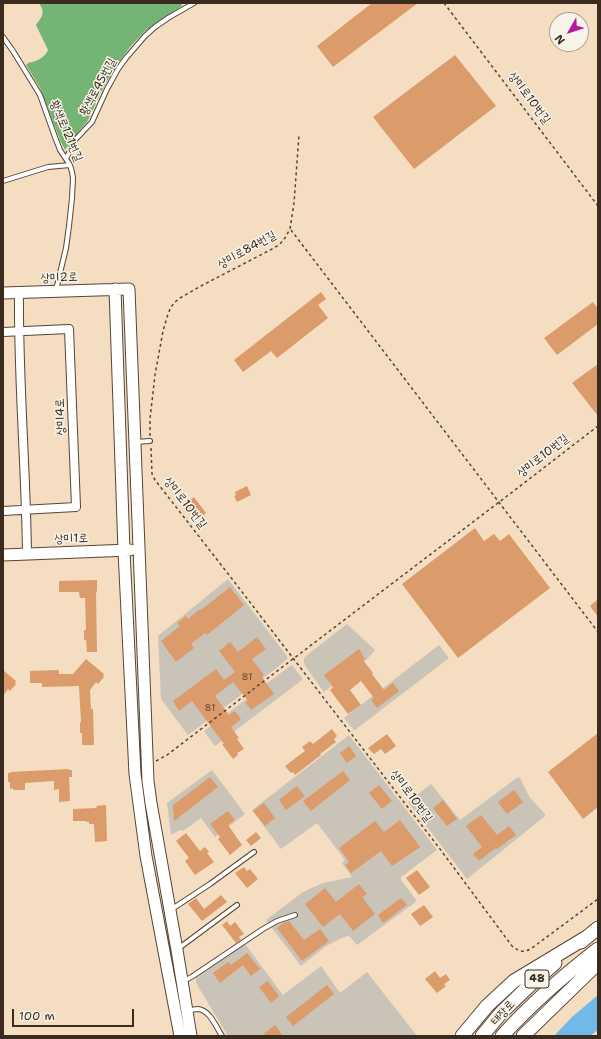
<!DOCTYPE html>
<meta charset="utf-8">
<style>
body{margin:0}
#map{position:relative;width:601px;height:1039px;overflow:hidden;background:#f4ddc0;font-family:"Shantell Sans",sans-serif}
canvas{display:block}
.frame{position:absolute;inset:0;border:4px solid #3b2a1e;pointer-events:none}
.north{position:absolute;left:549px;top:12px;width:40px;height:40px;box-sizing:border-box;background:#f7f3e8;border:1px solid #aca397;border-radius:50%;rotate:231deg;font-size:11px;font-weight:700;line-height:16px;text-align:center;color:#3b2a1e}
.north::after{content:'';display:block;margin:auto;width:14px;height:18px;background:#b5179e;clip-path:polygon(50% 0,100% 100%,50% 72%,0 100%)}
.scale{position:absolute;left:12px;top:1009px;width:122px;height:18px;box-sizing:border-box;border:2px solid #3b2a1e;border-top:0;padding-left:5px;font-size:12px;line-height:14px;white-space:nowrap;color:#3b2a1e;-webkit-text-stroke:3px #f7f3e8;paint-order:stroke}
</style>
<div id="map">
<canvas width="601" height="1039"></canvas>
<div class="frame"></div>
<div class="north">N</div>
<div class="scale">100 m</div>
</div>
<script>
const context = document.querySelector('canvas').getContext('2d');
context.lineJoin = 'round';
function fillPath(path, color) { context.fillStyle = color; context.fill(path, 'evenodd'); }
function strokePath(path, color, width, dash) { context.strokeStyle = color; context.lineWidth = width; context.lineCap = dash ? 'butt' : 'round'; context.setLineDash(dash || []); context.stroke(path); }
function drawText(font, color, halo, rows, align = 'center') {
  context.font = font + ' "Shantell Sans","Poor Story",sans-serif'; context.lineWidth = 3; context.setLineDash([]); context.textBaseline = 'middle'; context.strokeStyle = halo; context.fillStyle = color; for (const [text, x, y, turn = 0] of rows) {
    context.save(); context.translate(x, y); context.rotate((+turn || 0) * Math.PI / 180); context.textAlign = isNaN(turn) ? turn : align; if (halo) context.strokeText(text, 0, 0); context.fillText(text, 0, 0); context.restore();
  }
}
fillPath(new Path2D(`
 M228,579L287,656V659L279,666L188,735L161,699L158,636Z
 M347,624L375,650L366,660L324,692L306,667L304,663V658L307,655Z
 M439,645L449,658L355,730L353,729L344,718Z
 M292,665L302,678V680L215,746L204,731L290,666Z
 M349,735L437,850L401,877V880L417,901L357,945L349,936L344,937L326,946L301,966L266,920L303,892L314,887L323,883L352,877L342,863L345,860L317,823L281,849L252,810Z
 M212,770L245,814L215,837L201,818L183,831L180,830L171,835L167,803Z
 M518,777L520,778L530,798L545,814V816L467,879L408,802L431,784L460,820Z
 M245,944L283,995L321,966L340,993L367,972L417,1036H228L199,988L196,982V979L199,976Z`), '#cac3b8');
fillPath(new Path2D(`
 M39,3H181L182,6L155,24L144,32L130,47L119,62L105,84L87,122L73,138L65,150L60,140L40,88L26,65L28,63C36,61 44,59 48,50L36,25C42,16 46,14 39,3Z`), '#74b475');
fillPath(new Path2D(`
 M598,995V1030L590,1036H554L572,1017Z`), '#71b9e9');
fillPath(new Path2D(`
 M372,3H418L333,67L317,46Z
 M455,55L496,106L414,169L373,117Z
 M321,292L326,299L318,305L328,318L277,358L271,351L243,372L234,360Z
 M593,302L598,309V324L557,355L544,338Z
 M598,364V416L572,383Z
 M247,486L251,495L237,502L234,496L236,495L235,492Z
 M194,497L206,513L197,520L184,504Z
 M475,528L484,541L494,534L500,541L509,534L550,588L458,658L402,584Z
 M97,580V591L96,592L97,652H87L86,640H84V630H86L85,598H80L79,592H59V581Z
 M230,587L244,605L207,635L205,633L191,644L194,648L176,662L161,641L180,626L177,623L186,616L188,619L200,609L201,610Z
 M598,599V617L590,606Z
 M257,637L266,649L252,659L264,675L262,677L274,694L251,710L245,702L248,701L233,682L215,696L229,715L235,711L241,719L231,727L239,738L237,739L244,749L237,753L238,755L233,759L222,744H224L192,701L179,711L173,701L216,669L224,680L235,672L219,651L230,642L238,652Z
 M359,649L365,659L363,660L373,673L372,674L384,690L393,683L399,691L377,708L371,700L374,698L361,681L350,690L361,705L348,714L330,690L333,687L324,675Z
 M86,659L104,674L103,676L104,677L98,684L96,682L90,690L91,709H93L94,745H82V733H80V722H81L79,686L42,687V683H30V671L59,670V674H73Z
 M3,670L16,681L15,683L16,684L10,691L8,689L3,696Z
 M332,729L337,736L334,739L336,742L320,754L321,755L295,775L293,772L291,773L285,766L305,751L302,747L310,741L313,744Z
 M598,733V807L583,819L548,772Z
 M387,734L396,746L385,754L381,749L374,754L368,748Z
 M349,746L356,756L347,763L340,753Z
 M69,769V770H72V777H69L70,801L59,802V789L54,790V781L25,783V790H13V788L10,789V782H8V773H11L10,772Z
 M343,771L350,780L311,811L303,801Z
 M210,777L218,787L174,821L173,805Z
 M379,785L392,801L382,809L369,793Z
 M297,786L305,796L286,810L279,800Z
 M514,790L523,802L507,814L498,802Z
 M443,800L457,819L447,826L433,808Z
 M264,803L275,818L265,826L253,811Z
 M106,805L107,841L95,842L94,824H89V822H87L86,821H73V809L97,808L96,806Z
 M228,811L235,820L228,825L242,845L230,855L218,839L220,837L210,824Z
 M481,815L497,835L509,826L516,835L497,849L496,848L479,861L473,854L482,847L466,826Z
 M400,820L420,847L392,866L381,851L351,873L345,865L349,862L339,848L375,821L384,832Z
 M256,832L261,838L251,846L246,840Z
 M186,833L200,851L205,847L209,852L207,853L214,862L195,875L185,861L189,858L176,841Z
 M244,867L247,871L250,869L258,879L247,888L235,873Z
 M417,870L430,887L419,895L406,878Z
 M359,884L367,894L362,897L375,914L353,931L340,914L323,927L305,904L325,888L336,902Z
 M221,895L227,902L202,921L188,904L196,898L204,909Z
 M401,898L407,905L383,923L378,915Z
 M424,905L433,917L420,926L411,914Z
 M227,921L230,926L235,922L244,934L239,937L241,940L236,943L222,925Z
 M289,921L304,940L320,929L329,941L302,961L277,928L285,922Z
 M247,953L260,969L251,976L243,965L220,983L213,973L228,962L231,965Z
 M435,971L440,978L446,974L450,980L444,984L446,986L437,993L425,979Z
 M268,981L279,996L271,1003L259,987Z
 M327,985L334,994L293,1026L286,1017Z
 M275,1025L283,1036H261Z`), '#dc9b6a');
const service = new Path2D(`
 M3,37L13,51L40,95L55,137L60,150L70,165L72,172L73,178L72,198L69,226L66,248L56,290
 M66,159L75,140L92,122L107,89L118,69L126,58L145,36L155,27L168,18L194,3
 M3,181L48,167L70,165
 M136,442L150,441
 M172,909L210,884L254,852
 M179,948L237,905
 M184,981L193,976L263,929L277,921L295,915
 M188,1011C191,1010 194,1009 198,1009C210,1010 216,1027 222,1036`);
const minor = new Path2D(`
 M19,292C18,379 26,466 27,554
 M3,332L69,329L76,507L3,511`);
const tertiary = new Path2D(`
 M115,289L124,551L135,774L146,856L180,1036
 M3,293L129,289L148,781L151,803L177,950L191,1036
 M3,555L130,550`);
const primary = new Path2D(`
 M581,942L598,928
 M462,1036L487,1006L514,981L587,937
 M482,1036L501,1013L532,983L555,963
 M502,1036C532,1003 563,976 598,949
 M523,1036L598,963`);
strokePath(service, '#574536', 6);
strokePath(minor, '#574536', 10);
strokePath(tertiary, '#574536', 13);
strokePath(primary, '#574536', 15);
strokePath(new Path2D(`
 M444,3L598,206
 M291,230L598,632
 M150,436V419L155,375L163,331L168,314L171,307L175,302L180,298L199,287L274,248L280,244L285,238L290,229L294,203L299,135
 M151,448L152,474L155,480L229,575L440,849L512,946C520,952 524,953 532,948L598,899
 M156,761L167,755L222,713L515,490L598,426`), '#574536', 1.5, [3, 3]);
strokePath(service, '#fff', 4);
strokePath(minor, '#fff', 8);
strokePath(tertiary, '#fff', 11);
strokePath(primary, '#fff', 13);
drawText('10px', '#634631', null, [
 ["81",247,677],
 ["81",210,708]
]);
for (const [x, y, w] of [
 [537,979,24]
]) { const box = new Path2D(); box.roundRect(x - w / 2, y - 9, w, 18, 3); context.fillStyle = '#f7f3e8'; context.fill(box); strokePath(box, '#3b2a1e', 1); }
drawText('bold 11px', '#3b2a1e', null, [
 ["48",537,979]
]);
drawText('12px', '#3b2a1e', '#f7f3e8', [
 ["황색로45번길",98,87,-62],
 ["상미로10번길",529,98,53],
 ["황색로121번길",66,131,67],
 ["상미로84번길",247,250,-29],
 ["상미2로",59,278,-2],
 ["상미4로",61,417,-92],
 ["상미로10번길",543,456,-38],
 ["상미로10번길",185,503,52],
 ["상미1로",71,539,-2],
 ["상미로10번길",411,796,53],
 ["태장로",503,1013,-47]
]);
</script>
